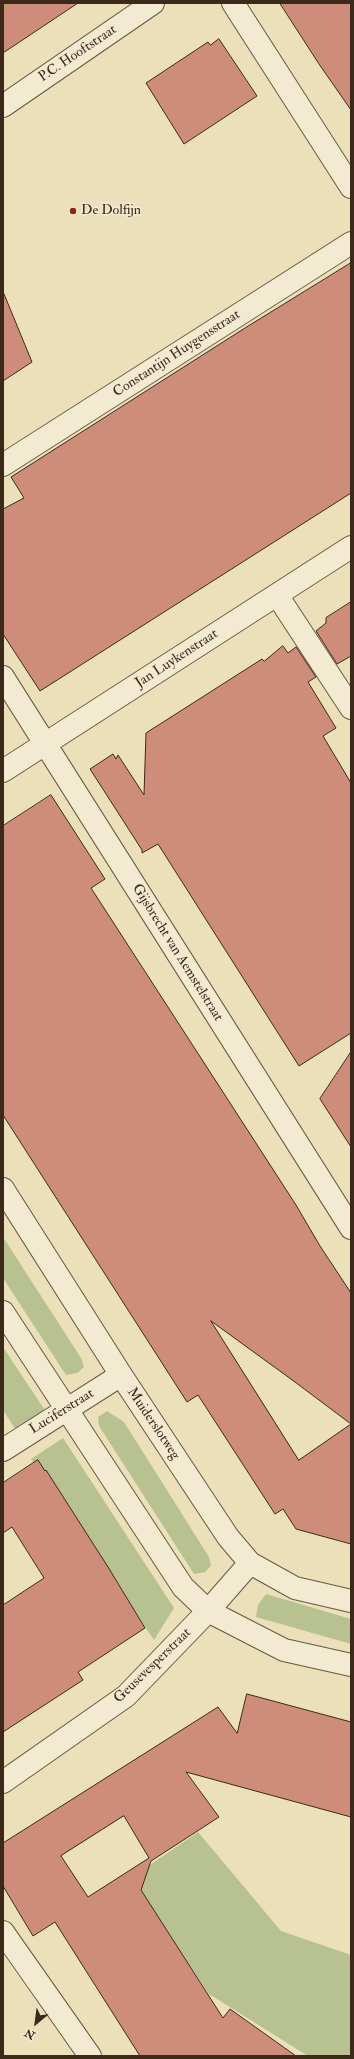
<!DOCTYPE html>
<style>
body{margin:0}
#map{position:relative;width:354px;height:2059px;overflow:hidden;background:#ebe0b9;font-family:"IM FELL Double Pica",serif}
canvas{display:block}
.frame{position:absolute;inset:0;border:4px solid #3d2919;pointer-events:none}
.north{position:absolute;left:16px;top:2003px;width:40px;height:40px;-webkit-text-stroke:3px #f2ebd2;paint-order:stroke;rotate:209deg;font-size:11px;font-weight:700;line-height:16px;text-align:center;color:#3d2919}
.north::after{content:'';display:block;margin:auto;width:14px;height:18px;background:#3d2919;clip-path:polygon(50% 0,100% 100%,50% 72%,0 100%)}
</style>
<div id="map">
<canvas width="354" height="2059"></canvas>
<div class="frame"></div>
<div class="north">N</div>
</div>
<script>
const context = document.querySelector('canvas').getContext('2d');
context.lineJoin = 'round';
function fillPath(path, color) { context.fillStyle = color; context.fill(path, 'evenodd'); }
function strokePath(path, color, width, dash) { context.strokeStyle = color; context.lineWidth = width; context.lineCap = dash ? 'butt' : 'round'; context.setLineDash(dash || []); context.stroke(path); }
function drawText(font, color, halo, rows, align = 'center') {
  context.font = font + ' "IM FELL Double Pica",serif'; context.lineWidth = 3; context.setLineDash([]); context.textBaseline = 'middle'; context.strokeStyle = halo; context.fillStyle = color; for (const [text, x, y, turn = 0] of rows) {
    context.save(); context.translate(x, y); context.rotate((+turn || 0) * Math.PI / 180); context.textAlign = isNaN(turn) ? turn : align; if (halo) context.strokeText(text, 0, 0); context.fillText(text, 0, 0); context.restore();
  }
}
fillPath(new Path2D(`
 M3,1237L81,1358L84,1367L77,1373L66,1375L3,1278Z
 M3,1347L50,1418L21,1438L3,1410Z
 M107,1411L124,1422L209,1557L211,1566L205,1572L194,1574L99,1426L98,1417Z
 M63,1438L174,1608L154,1640L31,1459Z
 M266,1594L351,1619V1644L256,1617L258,1605Z
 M198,1832L281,1931L351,1955L350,2056H308L209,1994L131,1878Z`), '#b7c290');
const building = new Path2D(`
 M3,3H78L3,53Z
 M280,3H351V110L319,64Z
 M219,39L257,96L184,144L146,83L208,42L210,45Z
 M351,263V493L40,691L3,634V509L24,498L11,477L245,328Z
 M4,294L32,362L3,381V295Z
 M351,602V656L337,664L316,631L326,623V618Z
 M283,646L288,653L296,647L316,677L308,682L336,728L323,736L351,783V1033L299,1066L158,844L142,853V850L90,769L113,754L116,759L118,755L144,795L146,733L262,659L264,661Z
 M51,795L105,879L91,888L296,1205L320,1246L351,1293V1544L296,1529L283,1509L275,1514L198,1395L187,1402L3,1115V826ZM211,1321L295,1382L351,1424L299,1460Z
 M351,1052V1147L320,1099Z
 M38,1460L45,1471L46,1470L108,1567L145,1628L78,1672L83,1680L3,1732V1605L44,1578L12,1527L3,1533V1483Z
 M247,1694L351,1722V1817L186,1772L219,1817L151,1861L141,1890L223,2018L230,2009L296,2056H140L55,1922L33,1936L3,1886V1843L218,1707L237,1733ZM124,1816L149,1858L88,1897L61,1856Z`);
fillPath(building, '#ce8c7b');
strokePath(building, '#3d2919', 1);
const street = new Path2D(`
 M233,3L351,187
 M3,106L153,3
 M3,465L351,243
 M277,595L351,708
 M3,677L351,1228
 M3,771L351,547
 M3,1189L121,1375L228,1537L250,1563L295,1588L351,1601
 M3,1312L183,1587L208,1611L284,1650L351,1665
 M3,1450L121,1375
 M3,1782L126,1696L208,1611L250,1563
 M3,1932L90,2056`);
strokePath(street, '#685741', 24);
strokePath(street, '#f2ebd2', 22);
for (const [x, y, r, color] of [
 [73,211,4,"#8f2418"]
]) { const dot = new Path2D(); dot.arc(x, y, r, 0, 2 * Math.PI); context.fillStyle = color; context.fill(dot); strokePath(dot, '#f2ebd2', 1.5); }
drawText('14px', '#3d2919', '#f2ebd2', [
 ["P.C. Hooftstraat",78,54,-34],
 ["Constantijn Huygensstraat",177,354,-33],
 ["Jan Luykenstraat",177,659,-33],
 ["Gijsbrecht van Aemstelstraat",177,953,58],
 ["Luciferstraat",62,1412,-32],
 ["Muiderslotweg",153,1424,56],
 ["Geusevesperstraat",153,1666,-44]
]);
drawText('14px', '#3d2919', '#f2ebd2', [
 ["De Dolfijn",81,211]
], 'left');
</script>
